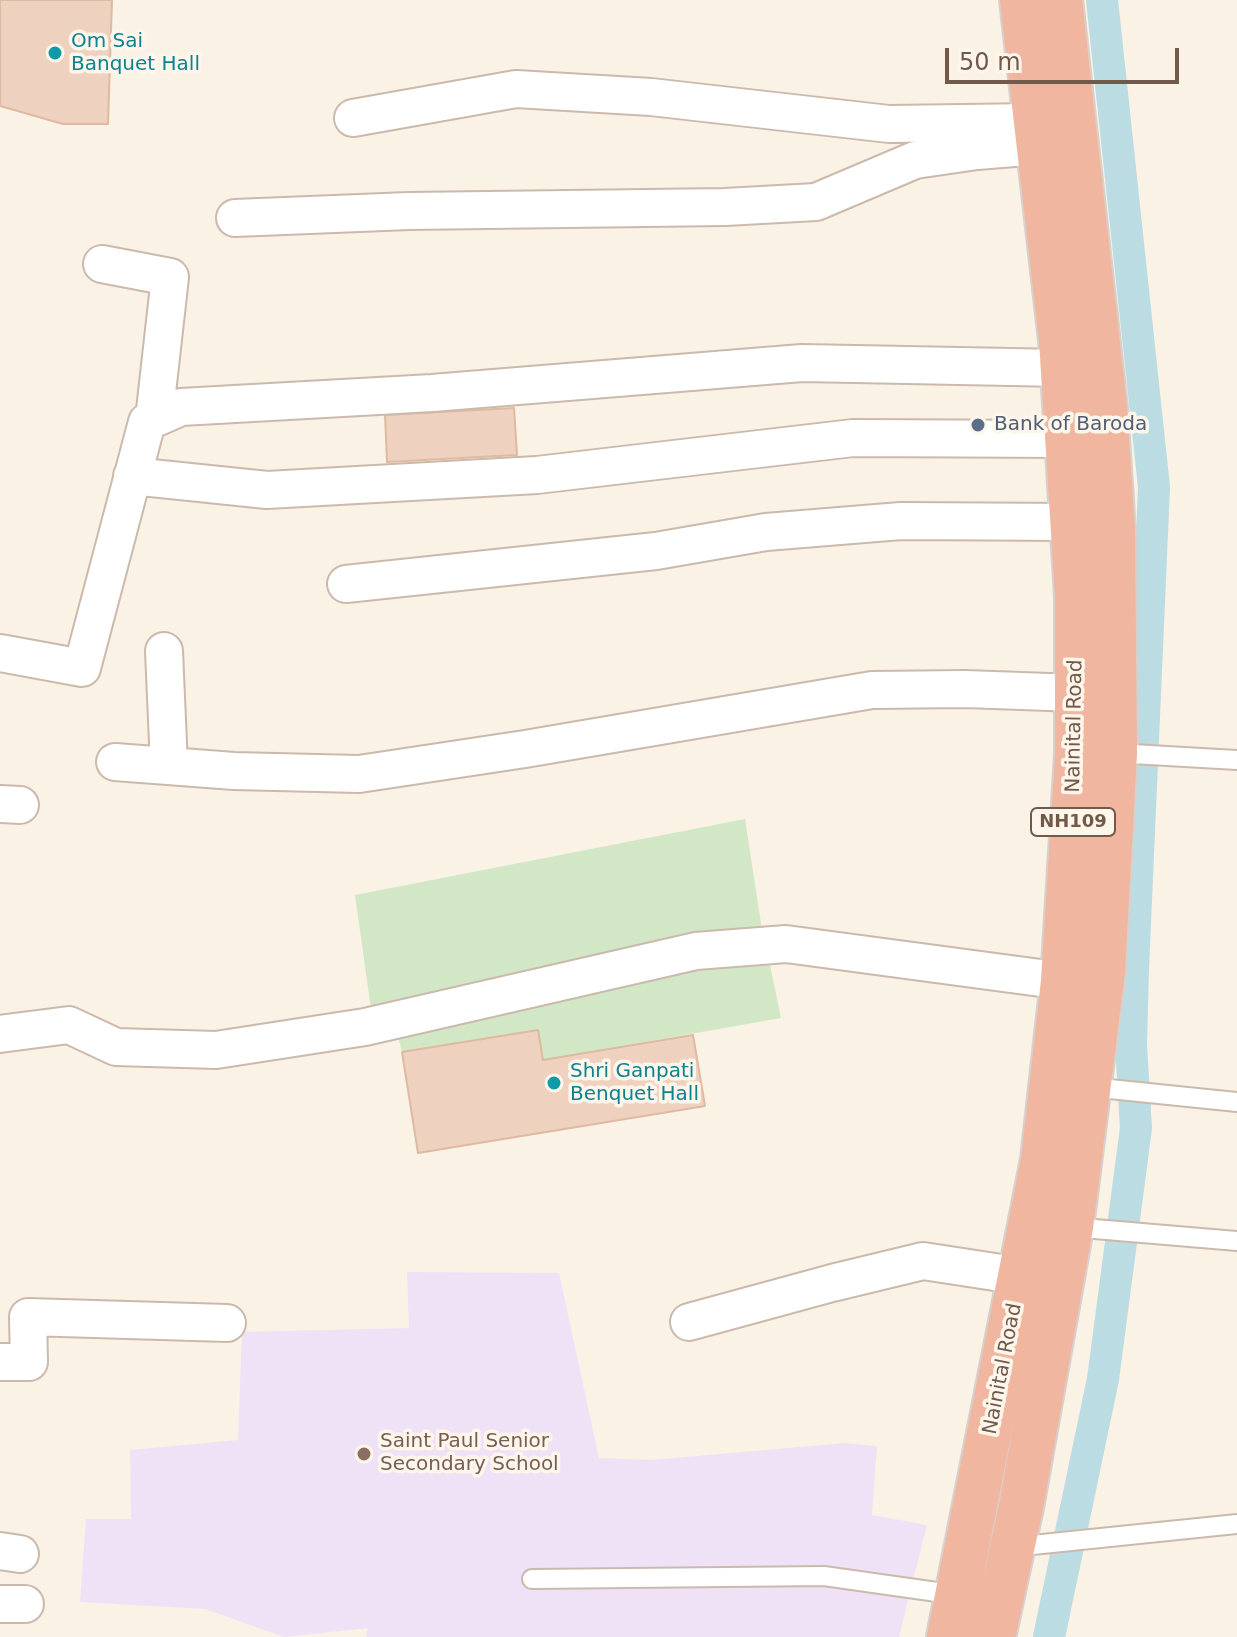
<!DOCTYPE html>
<style>
body{margin:0}
#map{position:relative;width:1237px;height:1637px;overflow:hidden;background:#faf2e5;font-family:"DejaVu Sans",sans-serif}
canvas{display:block}
.scale{position:absolute;left:945px;top:48px;width:234px;height:36px;box-sizing:border-box;border:4px solid #715a4c;border-top:0;padding-left:10px;font-size:24px;line-height:28px;white-space:nowrap;color:#715a4c;-webkit-text-stroke:6px #fef6eb;paint-order:stroke}
</style>
<div id="map">
<canvas width="1237" height="1637"></canvas>
<div class="scale">50 m</div>
</div>
<script>
const context = document.querySelector('canvas').getContext('2d');
context.lineJoin = 'round';
function fillPath(path, color) { context.fillStyle = color; context.fill(path, 'evenodd'); }
function strokePath(path, color, width, dash) { context.strokeStyle = color; context.lineWidth = width; context.lineCap = dash ? 'butt' : 'round'; context.setLineDash(dash || []); context.stroke(path); }
function drawText(font, color, halo, rows, align = 'center') {
  context.font = font + ' "DejaVu Sans",sans-serif'; context.lineWidth = 7; context.setLineDash([]); context.textBaseline = 'middle'; context.strokeStyle = halo; context.fillStyle = color; for (const [text, x, y, turn = 0] of rows) {
    context.save(); context.translate(x, y); context.rotate((+turn || 0) * Math.PI / 180); context.textAlign = isNaN(turn) ? turn : align; if (halo) context.strokeText(text, 0, 0); context.fillText(text, 0, 0); context.restore();
  }
}
fillPath(new Path2D(`
 M407,1272L559,1273L599,1458L652,1460L844,1443L877,1446L872,1515L927,1525L899,1637H366L368,1628L284,1637L205,1609L80,1602L86,1519H131L130,1450L238,1440L242,1332L409,1328Z`), '#efe2f7');
fillPath(new Path2D(`
 M745,819L762,930L371,1009L355,895Z
 M768,955L781,1018L543,1060L538,1030L402,1052L396,1027Z`), '#d2e7c5');
strokePath(new Path2D(`
 M1049,1637L1103,1379L1136,1128L1131,1045L1133,969L1154,487L1102,0`), '#bbdce2', 32);
const building = new Path2D(`
 M0,0H112L108,124H63L0,106Z
 M514,408L517,455L387,462L385,415Z
 M538,1030L543,1060L693,1035L705,1106L418,1153L402,1052Z`);
fillPath(building, '#eed2bf');
strokePath(building, '#dfb9a0', 2);
const lane = new Path2D(`
 M1115,753L1237,760
 M1090,1087L1237,1102
 M1071,1227L1237,1241
 M1013,1547L1237,1524
 M532,1579L824,1576L958,1595`);
const street = new Path2D(`
 M353,118L516,89L651,97L889,124L1036,122
 M235,218L409,211L725,207L816,202L915,160L977,151L1039,146
 M102,264L170,277L154,419
 M132,476L267,490L537,475L853,438L1067,439
 M346,584L656,551L766,532L901,521L1073,522
 M164,651L169,766
 M0,653L82,668L147,422L181,407L432,393L802,363L1063,368
 M115,762L234,771L359,774L525,749L872,690L965,689L1077,693
 M0,804L20,805
 M0,1034L69,1025L116,1047L216,1050L365,1027L696,951L786,944L1063,981
 M689,1322L832,1283L923,1261L1021,1276
 M0,1362H29L28,1317L227,1323
 M0,1551L20,1554
 M0,1604H25`);
const highway = new Path2D(`
 M949,1637L1043,1160L1063,981L1077,755V596L1061,340L1022,0
 M993,1637L1021,1507L1071,1227L1103,971L1115,753L1113,531L1105,408L1060,0`);
strokePath(lane, '#cbbaac', 22);
strokePath(street, '#cbbaac', 40);
strokePath(highway, '#d7d1cd', 48);
strokePath(lane, '#fff', 18);
strokePath(street, '#fff', 36);
strokePath(highway, '#f0b6a0', 44);
for (const [x, y, r, color] of [
 [55,53,8,"#0f9aa8"],
 [978,425,8,"#5c6f8a"],
 [554,1083,8,"#0f9aa8"],
 [364,1454,8,"#8d6e63"]
]) { const dot = new Path2D(); dot.arc(x, y, r, 0, 2 * Math.PI); context.fillStyle = color; context.fill(dot); strokePath(dot, '#fef6eb', 3); }
for (const [x, y, w] of [
 [1073,822,84]
]) { const box = new Path2D(); box.roundRect(x - w / 2, y - 14, w, 28, 6); context.fillStyle = '#fef6eb'; context.fill(box); strokePath(box, '#715a4c', 2); }
drawText('bold 18px', '#715a4c', null, [
 ["NH109",1073,822]
]);
drawText('20px', '#0d838f', '#fef6eb', [
 ["Om Sai",71,42],
 ["Banquet Hall",71,65],
 ["Shri Ganpati",570,1072],
 ["Benquet Hall",570,1095]
], 'left');
drawText('20px', '#4e5e75', '#fef6eb', [
 ["Bank of Baroda",994,425]
], 'left');
drawText('20px', '#715a4c', '#fef6eb', [
 ["Nainital Road",1075,726,-89],
 ["Nainital Road",1003,1369,-79]
]);
drawText('20px', '#785e54', '#fef6eb', [
 ["Saint Paul Senior",380,1442],
 ["Secondary School",380,1465]
], 'left');
</script>
